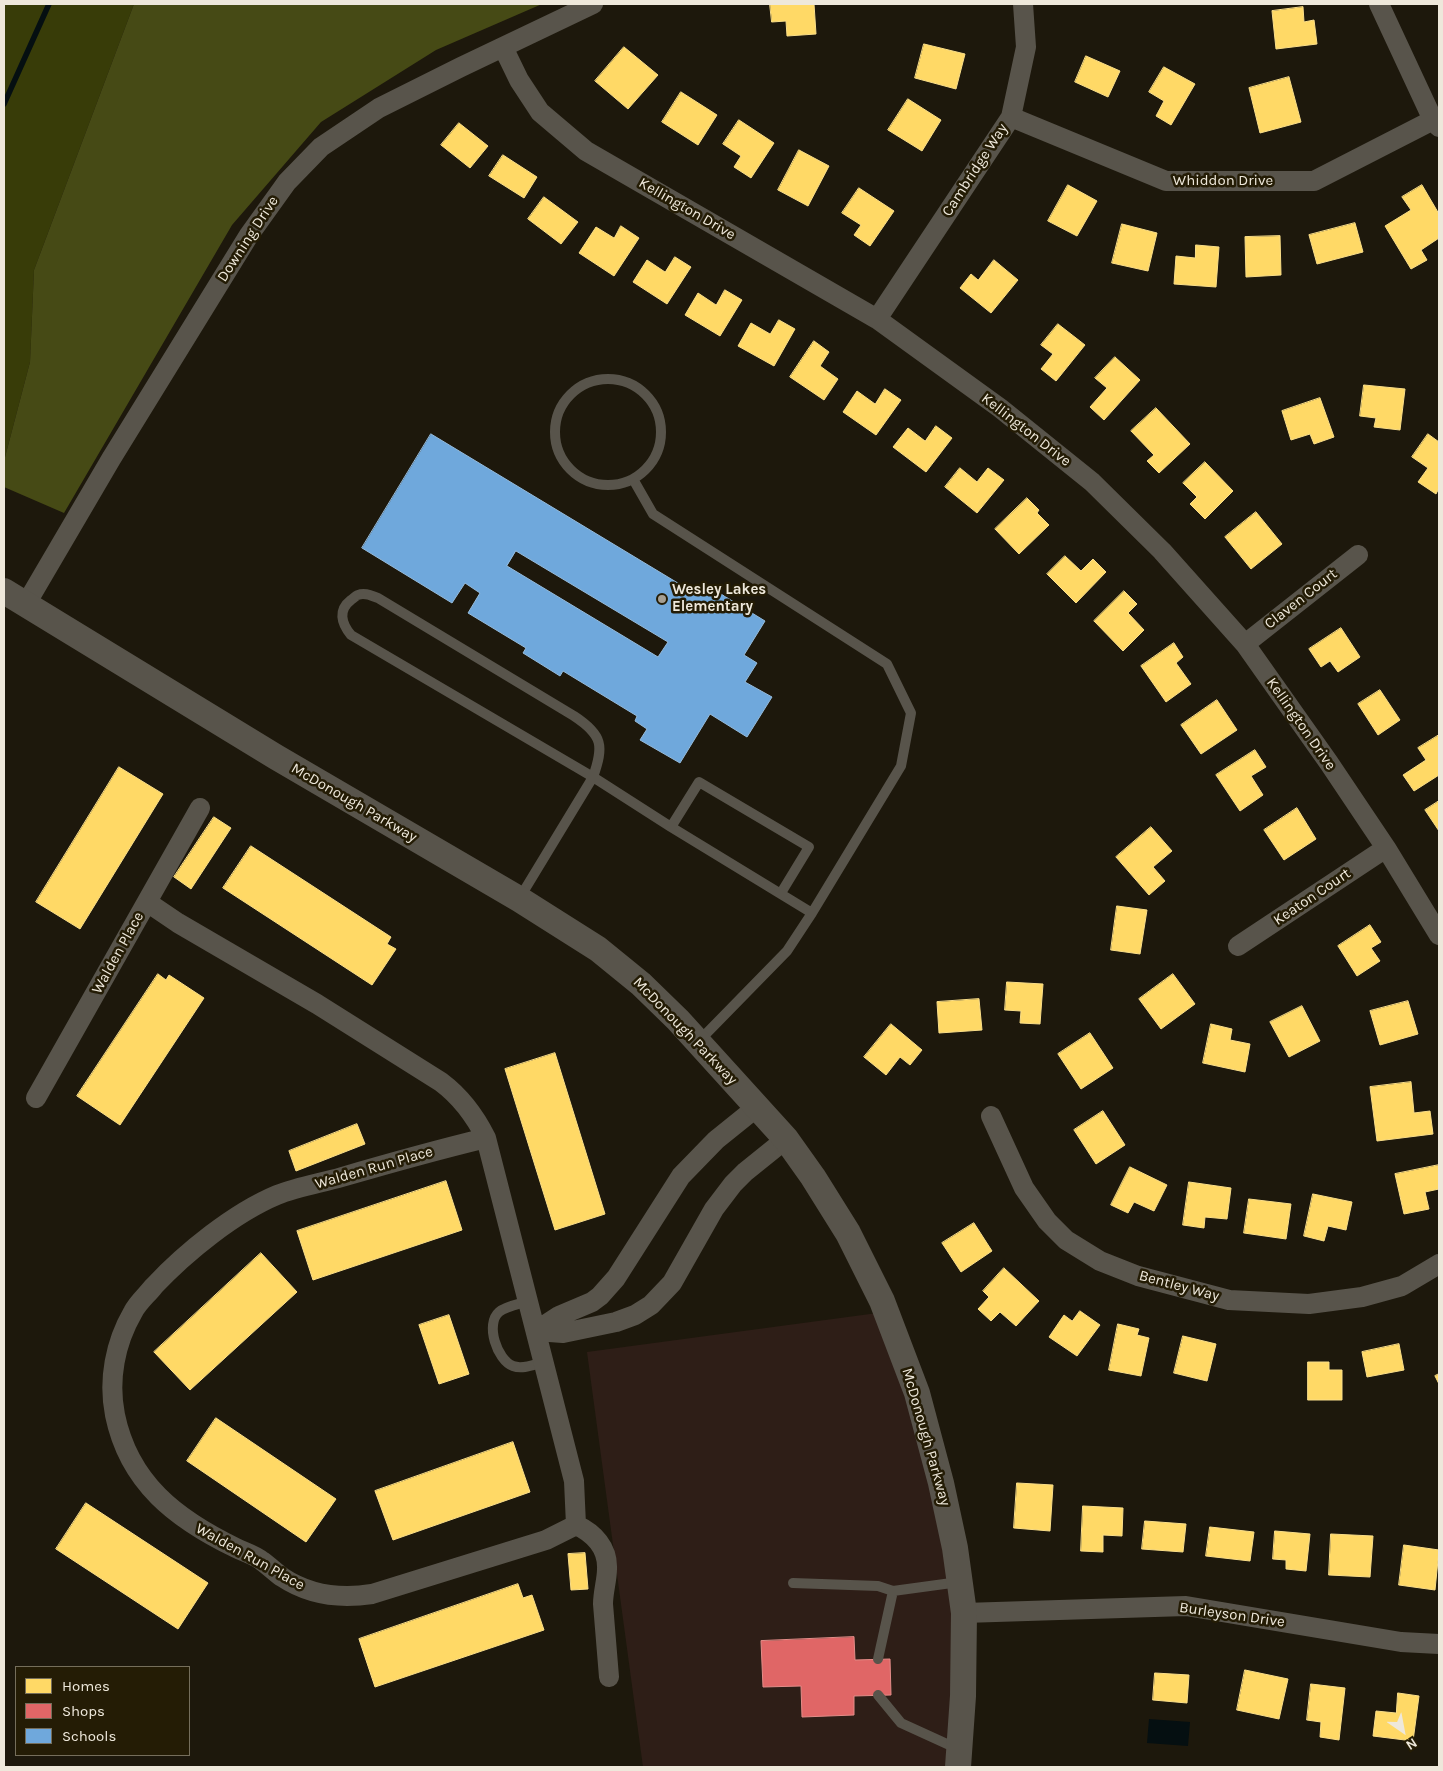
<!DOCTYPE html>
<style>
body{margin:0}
#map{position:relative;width:1443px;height:1771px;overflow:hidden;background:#1d180c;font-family:Karla,sans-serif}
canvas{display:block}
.frame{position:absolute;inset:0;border:5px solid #eee8db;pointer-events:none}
.legend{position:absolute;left:15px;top:1666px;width:175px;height:90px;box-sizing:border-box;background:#241c05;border:1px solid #756e5b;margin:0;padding:6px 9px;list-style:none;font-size:15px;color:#eee8db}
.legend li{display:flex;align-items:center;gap:10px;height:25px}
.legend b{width:25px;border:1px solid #756e5b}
.north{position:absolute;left:1378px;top:1706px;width:50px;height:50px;-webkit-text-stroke:4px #241c05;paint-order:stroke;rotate:147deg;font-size:14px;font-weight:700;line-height:20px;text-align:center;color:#eee8db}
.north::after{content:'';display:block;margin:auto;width:18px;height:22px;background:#eee8db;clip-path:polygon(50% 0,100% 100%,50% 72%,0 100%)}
</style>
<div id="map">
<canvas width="1443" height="1771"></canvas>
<div class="frame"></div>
<ul class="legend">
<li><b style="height:14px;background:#ffd966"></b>Homes</li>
<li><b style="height:14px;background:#e06666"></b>Shops</li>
<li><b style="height:14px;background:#6fa8dc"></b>Schools</li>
</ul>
<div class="north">N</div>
</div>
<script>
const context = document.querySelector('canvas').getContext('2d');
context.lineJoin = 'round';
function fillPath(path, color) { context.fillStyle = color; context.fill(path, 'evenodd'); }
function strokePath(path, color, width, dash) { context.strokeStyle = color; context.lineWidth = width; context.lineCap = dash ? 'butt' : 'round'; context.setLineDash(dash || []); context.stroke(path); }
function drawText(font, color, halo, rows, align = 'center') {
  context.font = font + ' Karla,sans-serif'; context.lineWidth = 5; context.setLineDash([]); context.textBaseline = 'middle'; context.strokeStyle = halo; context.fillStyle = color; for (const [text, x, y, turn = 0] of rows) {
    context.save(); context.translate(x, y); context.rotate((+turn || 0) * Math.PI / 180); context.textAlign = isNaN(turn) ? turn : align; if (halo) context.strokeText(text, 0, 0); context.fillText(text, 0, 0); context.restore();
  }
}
fillPath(new Path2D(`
 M885,1312L969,1606L950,1767H643L587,1352Z`), '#2e1e17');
fillPath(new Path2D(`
 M4,4H134L34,270L30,362L4,461Z`), '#383c08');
fillPath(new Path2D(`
 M134,4H542L436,50L321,122L232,225L64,513L4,487V461L30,362L34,270Z`), '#464a15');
fillPath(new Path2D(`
 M1149,1719L1190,1722L1188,1746L1147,1743Z`), '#050f11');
const homes = new Path2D(`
 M770,4H814L816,34L787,36L786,21L772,22Z
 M1303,7L1304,22L1314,20L1317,44L1276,49L1272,11Z
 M924,44L965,54L956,89L915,78Z
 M624,47L658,75L628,109L595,81Z
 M1086,56L1120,71L1108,97L1075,82Z
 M1164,67L1195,84L1171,125L1156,116L1164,101L1149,92Z
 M1289,77L1301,122L1260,133L1249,88Z
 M681,92L717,115L698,145L662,122Z
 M908,99L941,120L922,151L888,130Z
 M739,120L774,143L751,178L734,167L741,156L723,144Z
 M459,123L488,146L470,168L441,145Z
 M799,150L829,166L808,206L778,190Z
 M503,155L537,177L524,198L489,176Z
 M1068,185L1097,201L1077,236L1048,221Z
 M1422,185L1439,214V238L1421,250L1427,260L1411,269L1385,226L1411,210L1402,197Z
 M859,188L894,211L870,246L854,235L861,225L842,213Z
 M544,197L578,222L561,244L528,219Z
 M1355,223L1363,252L1317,264L1309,235Z
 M1122,224L1157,233L1148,271L1112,263Z
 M621,226L639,238L614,276L579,253L596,227L614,238Z
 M1280,236L1281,275L1246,277L1245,237Z
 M1196,245L1219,247L1216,287L1174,284L1176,256L1195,258Z
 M675,257L691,267L667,304L633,282L647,260L665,272Z
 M994,260L1018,280L991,313L960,288L971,274L978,280Z
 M725,290L742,300L720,336L685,315L698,293L716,305Z
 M779,320L795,329L774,366L738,346L751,323L770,334Z
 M1058,324L1085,345L1056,381L1041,369L1053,354L1041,345Z
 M814,341L829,352L820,366L838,379L824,400L790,377Z
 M1115,357L1140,380L1104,420L1090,407L1107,388L1095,378Z
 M1364,385L1405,389L1400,430L1374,427L1376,418L1360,416Z
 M885,389L901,400L876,435L843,412L857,391L875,404Z
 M1320,398L1334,437L1314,444L1310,434L1291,440L1282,411Z
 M1156,408L1190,444L1159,473L1147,461L1154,455L1131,431Z
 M936,426L952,438L926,472L893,447L908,428L925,441Z
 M1428,434L1439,442V488L1436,494L1418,482L1428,468L1412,457Z
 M1205,462L1233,491L1205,519L1190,504L1197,497L1183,483Z
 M960,468L977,482L988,468L1004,480L977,513L945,487Z
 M1027,498L1039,510L1037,513L1049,525L1019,554L995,529Z
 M1256,512L1282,544L1251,569L1225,537Z
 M1065,556L1081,571L1093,559L1106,572L1076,603L1047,574Z
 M1124,591L1137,604L1128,613L1144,630L1123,651L1094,621Z
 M1341,628L1360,657L1338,672L1330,661L1321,667L1309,649Z
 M1174,643L1183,657L1176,663L1191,684L1166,702L1141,666Z
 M1380,690L1400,720L1378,735L1358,704Z
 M1217,700L1237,730L1201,754L1181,725Z
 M1439,735V775L1414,791L1403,775L1426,760L1418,748Z
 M1255,750L1266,767L1251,776L1263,795L1240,811L1216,775Z
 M119,767L163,794L80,929L36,902Z
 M1439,801V831L1425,810Z
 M1297,808L1316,839L1284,860L1264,830Z
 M214,817L231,828L191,889L174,877Z
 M1151,827L1172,851L1153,867L1165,881L1149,895L1116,857Z
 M251,846L391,937L387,944L396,949L372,985L223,888Z
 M1117,906L1147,910L1140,954L1111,950Z
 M1370,925L1381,942L1371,948L1380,961L1357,976L1338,946Z
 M158,974L166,980L169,975L204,998L120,1125L77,1096Z
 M1173,974L1195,1004L1161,1029L1139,999Z
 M1007,982L1043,984L1040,1024L1020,1023L1021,1011L1005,1010Z
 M979,999L982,1030L939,1033L937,1002Z
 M1408,1001L1418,1034L1380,1045L1370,1011Z
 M1302,1006L1320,1041L1289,1057L1270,1022Z
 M891,1024L922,1050L910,1065L900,1057L886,1075L864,1057Z
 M1211,1024L1232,1029L1230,1040L1250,1044L1245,1072L1203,1063Z
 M1090,1033L1113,1068L1081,1089L1058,1054Z
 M555,1053L605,1214L555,1230L505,1069Z
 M1411,1082L1414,1113L1430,1111L1433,1134L1377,1141L1370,1087Z
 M1103,1111L1125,1145L1096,1164L1074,1130Z
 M357,1124L365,1144L296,1171L289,1151Z
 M1439,1165V1189L1425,1192L1429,1209L1404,1214L1395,1174Z
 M1130,1167L1167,1185L1154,1211L1134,1202L1128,1213L1111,1205Z
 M446,1181L462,1230L313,1280L297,1231Z
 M1189,1182L1231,1188L1227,1219L1205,1217L1204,1228L1183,1225Z
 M1313,1194L1352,1202L1346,1230L1328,1226L1324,1241L1304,1236Z
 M1249,1199L1291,1204L1286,1239L1244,1233Z
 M974,1223L992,1251L961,1272L942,1243Z
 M261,1253L297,1292L190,1390L154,1352Z
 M1004,1268L1039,1301L1016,1326L1000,1312L991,1321L978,1309L989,1297L983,1291Z
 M1080,1311L1100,1325L1077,1356L1049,1337L1064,1315L1072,1321Z
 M449,1315L469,1374L439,1384L419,1325Z
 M1118,1324L1139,1329L1137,1335L1149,1338L1141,1376L1109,1370Z
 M1183,1336L1216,1344L1207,1381L1174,1373Z
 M1399,1344L1404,1370L1367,1377L1362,1352Z
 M1308,1362H1329V1370H1342V1400H1308Z
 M1439,1374V1384L1435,1376Z
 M216,1418L336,1499L306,1542L187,1461Z
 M513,1442L530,1492L393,1540L375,1491Z
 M1017,1483L1053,1485L1050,1531L1014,1528Z
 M86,1503L208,1583L178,1629L56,1549Z
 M1083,1506L1123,1508L1122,1536L1103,1535V1552L1081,1551Z
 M1145,1521L1186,1524L1183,1552L1142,1549Z
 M1210,1527L1254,1532L1250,1561L1206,1556Z
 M1275,1531L1310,1534L1306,1571L1286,1569V1560L1273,1559Z
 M1331,1534L1373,1536L1370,1577L1329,1575Z
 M1404,1545L1439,1550L1435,1590L1399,1585Z
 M585,1553L588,1589L571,1590L568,1554Z
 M518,1584L523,1598L532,1595L544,1630L375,1687L359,1639Z
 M1245,1670L1288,1679L1279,1719L1237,1710Z
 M1155,1673L1189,1675L1187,1703L1153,1700Z
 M1311,1684L1345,1688L1339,1740L1320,1737L1321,1722L1307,1720Z
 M1398,1693L1419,1696L1413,1741L1373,1736L1376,1711L1396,1713Z`);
fillPath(homes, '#ffd966');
strokePath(homes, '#fade89', 1);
const shops = new Path2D(`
 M854,1637L855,1660L890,1659L891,1695L854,1696V1715L802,1717L801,1686L763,1687L761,1641Z`);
fillPath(shops, '#e06666');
strokePath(shops, '#e48d89', 1);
const schools = new Path2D(`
 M431,434L696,594L703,583L765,621L744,655L757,663L745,682L772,697L747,737L710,714L680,763L640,740L647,729L635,721L637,716L563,671L560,676L523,653L526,648L468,613L480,593L465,583L452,603L362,548ZM516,551L668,642L658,657L507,566Z`);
fillPath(schools, '#6fa8dc');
strokePath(schools, '#95bbdc', 1);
strokePath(new Path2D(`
 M4,104L49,4`), '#050f11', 5.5);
strokePath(new Path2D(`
 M555 432a53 53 0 1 1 106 0a53 53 0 1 1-106 0Z
 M633,479L653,514L887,664L911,713L901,766L812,913L787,951L699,1041
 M671,827L699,782L809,847L781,893
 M519,899L593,777C604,746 603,735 574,716L378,598C372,596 365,592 358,595C357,595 352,599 351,600C338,610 341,623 351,635L593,777L671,827L812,913
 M529,1301C520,1304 506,1306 499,1312C485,1324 497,1360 513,1366C523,1370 535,1364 544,1362
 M793,1583L878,1586L893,1591L959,1582
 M878,1659L893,1591
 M878,1695L901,1723L958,1749`), '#58544b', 10);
strokePath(new Path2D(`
 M1379,4L1433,120L1439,127
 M503,47L519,80L540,112L586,151L877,319L1000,408L1092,482L1162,551L1245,644L1329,763L1386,848L1439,935
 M1011,117L1166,181H1314L1433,120
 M877,319L1011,117L1026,47L1023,4
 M26,604L111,459L249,235L287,182L321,147L379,108L461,67L593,4
 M1245,644L1358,555
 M147,902L178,923L317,1004L441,1082C461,1097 475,1116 486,1138L574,1481L576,1525
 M1238,946L1386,848
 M36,1098L200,808
 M991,1116L1024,1188L1047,1221L1066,1240L1100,1261L1138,1276L1229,1300L1309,1304L1362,1297L1402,1286L1439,1264
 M486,1138C437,1150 390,1163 342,1177C321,1183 297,1187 277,1195C234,1213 186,1252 154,1286C147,1295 138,1302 133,1312C115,1343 108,1380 115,1415C129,1483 176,1519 236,1548C244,1552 255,1555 262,1561C269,1566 275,1572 282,1577C309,1595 340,1599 372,1594L546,1540L576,1525
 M536,1331L563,1333L616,1322L635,1315L651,1305L672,1283L714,1209L733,1184L745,1172L786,1139
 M536,1331L559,1316L592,1302L600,1296L616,1278L681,1176L716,1140L757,1107
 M576,1525C594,1533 608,1548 607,1569C607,1580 603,1592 603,1604C605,1628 607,1653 609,1677
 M964,1613L1186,1606L1401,1642L1439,1644`), '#58544b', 20);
strokePath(new Path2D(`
 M4,591L276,757L519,899L598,949L641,984L678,1020L786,1139L813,1177L848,1233L882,1301L917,1393L941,1483L955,1548L964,1613L963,1696L958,1767`), '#58544b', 26);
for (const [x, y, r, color] of [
 [662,599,5,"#a59f93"]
]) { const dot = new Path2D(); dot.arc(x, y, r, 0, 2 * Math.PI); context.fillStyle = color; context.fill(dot); strokePath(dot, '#241c05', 2); }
drawText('15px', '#eee8db', '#241c05', [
 ["Cambridge Way",975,170,-57],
 ["Whiddon Drive",1223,181],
 ["Kellington Drive",687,209,30],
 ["Downing Drive",248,239,-57],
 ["Kellington Drive",1026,430,38],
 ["Claven Court",1301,599,-38],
 ["Kellington Drive",1301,724,55],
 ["McDonough Parkway",354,803,30],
 ["Keaton Court",1312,897,-34],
 ["Walden Place",118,953,-61],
 ["McDonough Parkway",685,1031,46],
 ["Walden Run Place",374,1168,-16],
 ["Bentley Way",1179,1286,15],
 ["McDonough Parkway",926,1437,74],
 ["Walden Run Place",250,1557,29],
 ["Burleyson Drive",1232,1615,8]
]);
drawText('bold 15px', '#eee8db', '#241c05', [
 ["Wesley Lakes",672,590],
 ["Elementary",672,607]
], 'left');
</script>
